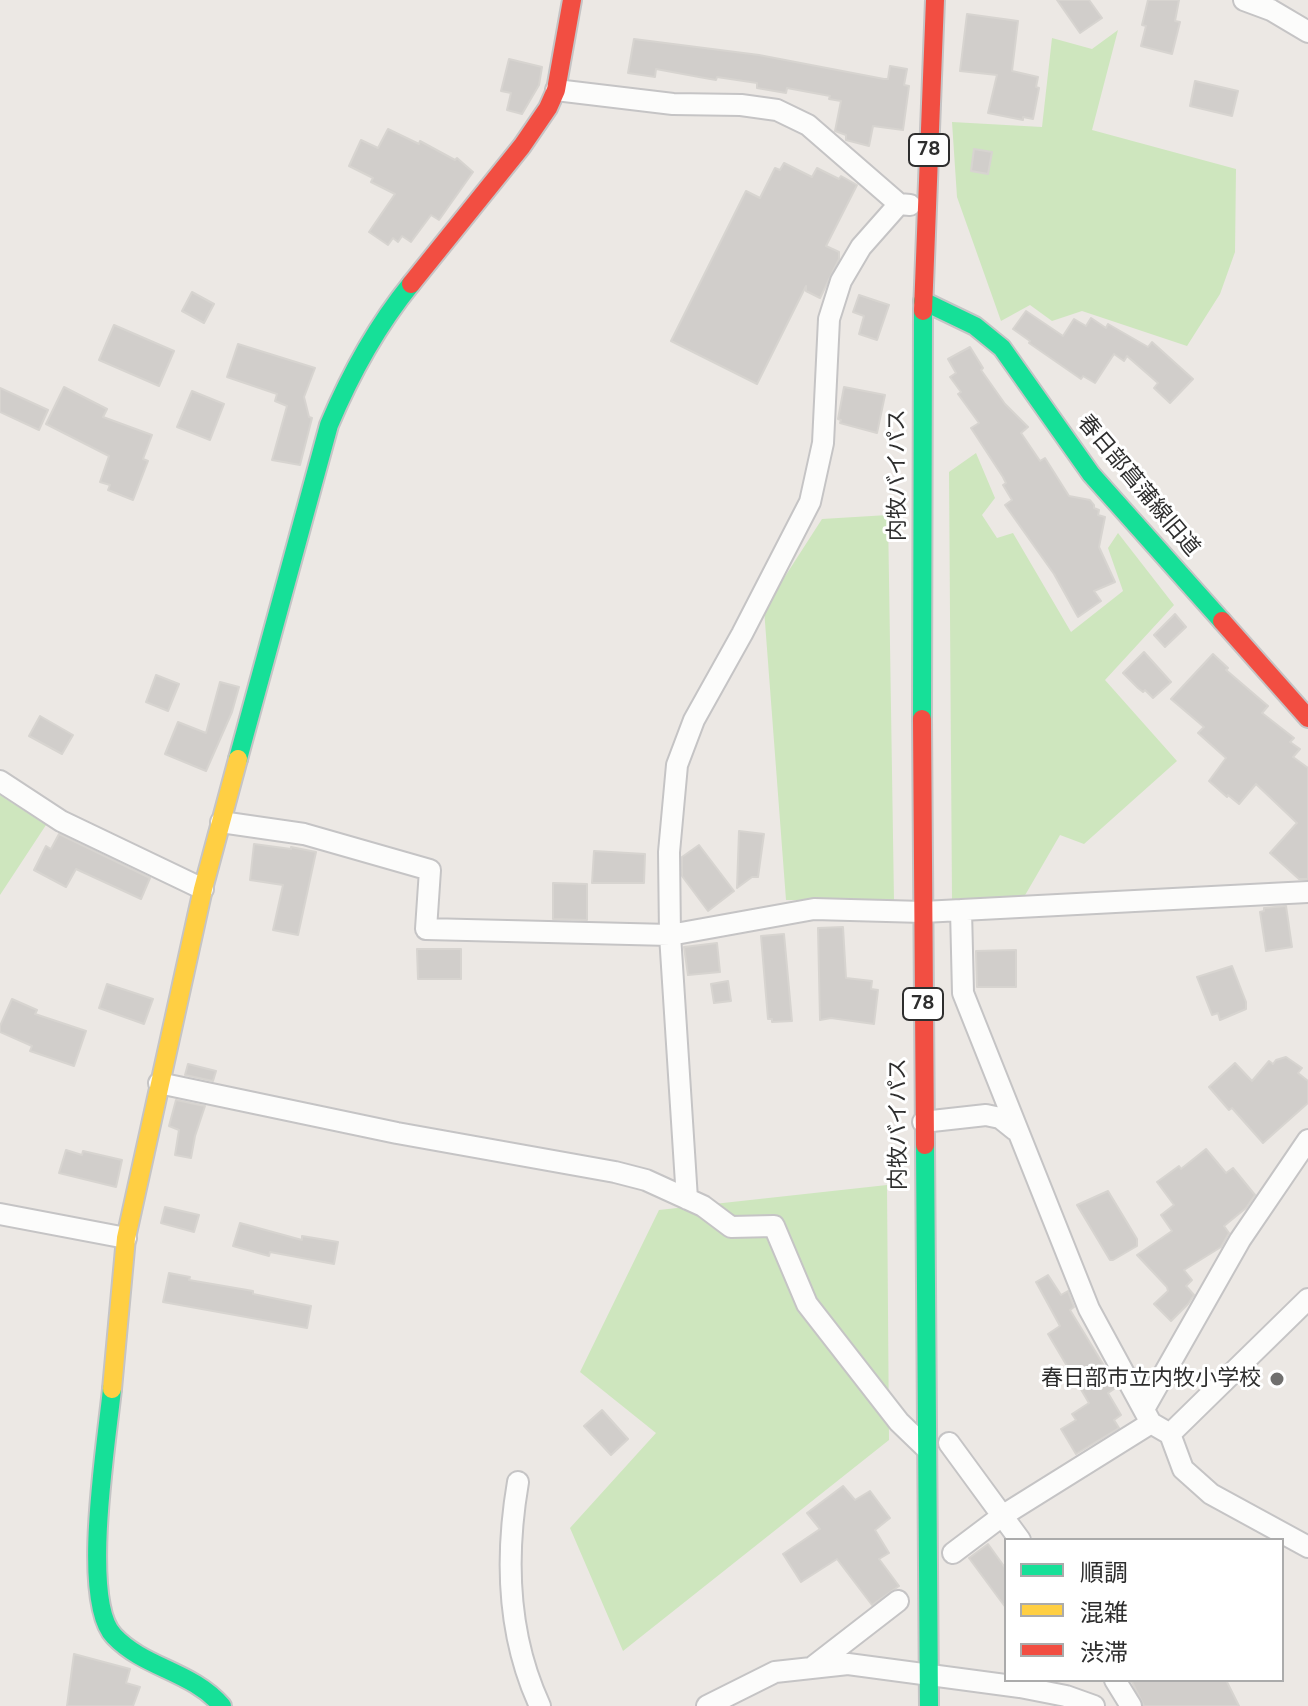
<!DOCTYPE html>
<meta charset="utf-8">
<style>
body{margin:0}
#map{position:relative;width:1308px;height:1706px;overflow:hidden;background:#ece8e4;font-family:"DM Sans","Noto Sans JP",sans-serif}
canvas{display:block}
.legend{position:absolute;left:1004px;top:1538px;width:280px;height:144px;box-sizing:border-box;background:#fff;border:2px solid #ababab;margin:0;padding:10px 14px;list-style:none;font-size:24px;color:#2e2e2e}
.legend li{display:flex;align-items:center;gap:16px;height:40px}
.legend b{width:40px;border:2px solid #ababab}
</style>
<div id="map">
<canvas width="1308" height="1706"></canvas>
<ul class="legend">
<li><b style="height:10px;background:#16e098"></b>順調</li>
<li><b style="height:10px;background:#ffcf43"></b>混雑</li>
<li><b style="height:10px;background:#f24e42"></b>渋滞</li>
</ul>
</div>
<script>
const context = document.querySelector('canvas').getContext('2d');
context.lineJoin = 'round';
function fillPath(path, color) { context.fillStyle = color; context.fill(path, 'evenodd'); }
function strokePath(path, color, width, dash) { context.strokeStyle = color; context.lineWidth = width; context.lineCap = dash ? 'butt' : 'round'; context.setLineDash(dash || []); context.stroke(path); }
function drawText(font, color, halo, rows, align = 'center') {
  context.font = font + ' "DM Sans","Noto Sans JP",sans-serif'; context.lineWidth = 6; context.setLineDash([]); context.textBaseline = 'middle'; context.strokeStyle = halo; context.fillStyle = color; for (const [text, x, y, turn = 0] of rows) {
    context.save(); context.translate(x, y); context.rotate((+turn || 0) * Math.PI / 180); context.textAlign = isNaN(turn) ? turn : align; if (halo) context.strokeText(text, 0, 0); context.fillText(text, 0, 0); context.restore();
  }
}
fillPath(new Path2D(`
 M1118,30L1092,130L1236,169L1235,252L1220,294L1187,346L1082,311L1052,321L1030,305L1001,321L957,197L952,122L1042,127L1052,38L1092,49Z
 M976,453L995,498L982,515L997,538L1013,533L1071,632L1123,591L1108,548L1118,533L1174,605L1105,680L1177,761L1084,844L1060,835L1024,897L952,899L949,472Z
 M888,515L894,901L786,900L764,609L822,519Z
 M0,795L46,825L0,895Z
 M887,1185L889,1440L623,1651L570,1528L656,1433L580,1372L659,1210Z`), '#cee6be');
const building = new Path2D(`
 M1057,0H1089L1102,18L1080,33Z
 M1148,0H1179L1175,21L1180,22L1172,54L1141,46L1146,26L1142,25Z
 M967,14L1018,21L1012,71L1038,77L1036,87L1039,88L1033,119L1023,117V120L988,113L997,75L960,71Z
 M634,39L759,55L884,79H888L890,66L907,69L904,85L909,86L903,130L873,126L869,146L846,140V135L835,131L841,101L829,99L830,96L787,88L786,93L757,88V83L717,77L716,80L699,77L656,69L655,77L628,73Z
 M509,59L542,67L539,85L522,114L507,110L511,93L501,91Z
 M1195,81L1238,91L1232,116L1190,106Z
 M388,129L419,144L420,141L455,160L457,158L473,172L439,220L431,215L411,242L402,236L398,242L393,238L388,245L369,232L395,194L371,182L373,178L349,166L361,140L378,148Z
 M974,149L992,152L988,174L971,171Z
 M784,163L812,177L817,168L839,179L841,176L857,185L826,246L839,252V259L820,298L806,291V286L757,384L671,341L746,191L760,198L775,168L780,170Z
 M192,292L214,304L204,323L182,311Z
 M859,295L889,305L877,340L859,334L864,316L853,312Z
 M1026,311L1063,336L1074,319L1086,326L1091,318L1106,328L1108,324L1148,347L1152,342L1193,379L1170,403L1154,388L1158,383L1127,356L1124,361L1114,354L1095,383L1083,376L1081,379L1029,343L1030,341L1013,329Z
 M114,325L174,351L159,386L99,360Z
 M238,344L315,368L304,397L309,417L312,418L300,465L272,460L287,406L275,401L277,394L227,377Z
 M970,347L983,368L981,370L1005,404L1028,427L1021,433L1040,461L1045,458L1069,496L1090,500L1094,505V508L1099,510L1098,515L1105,517L1099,547L1115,582L1094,591L1101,601L1078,617L1054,574L1005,505L1012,500L1003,485L1006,483L1003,477L971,428L979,423L958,394L961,392L950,377L956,373L948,359Z
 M64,387L107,409L103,417L152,435L143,459L148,461L133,500L108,490L110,485L100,482L109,456L46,424Z
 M844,387L885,395L877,433L840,423L841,420L838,419Z
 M0,388L48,410L39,430L0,412Z
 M192,391L224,404L210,440L177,427Z
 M1175,614L1186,627L1165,647L1154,635Z
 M1144,652L1171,682L1153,698L1145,690L1143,692L1138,688L1123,673Z
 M1213,654L1228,668L1226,670L1268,706L1262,713L1294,738L1290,742L1300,749L1293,757L1308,768V879H1299L1270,853L1297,823L1256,784L1239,804L1228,795L1227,797L1209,781L1226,758L1198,733L1204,727L1171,699Z
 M156,675L179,684L168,711L146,702Z
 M220,682L239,687L232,712L206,771L165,754L178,722L206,733Z
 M40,716L73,735L62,754L29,736Z
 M739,831L764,834L758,877H752L737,888Z
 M59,834L150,878L141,899L76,869L66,887L34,870L46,846L51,849Z
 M254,844L291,849V847L316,852L298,935L273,930L283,885L250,880Z
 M699,845L734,891L708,911L682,876V857Z
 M594,851L645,854L644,883H592Z
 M553,883L587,884V920L553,919Z
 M1286,906L1292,947L1266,951L1260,912L1264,911V908Z
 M843,927L846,978L872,981L871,989L878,990L874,1024L831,1018L820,1020L818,928Z
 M784,934L792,1021L772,1022V1019H768L761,936Z
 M717,943L720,972L688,975L684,947Z
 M417,949H461V979H418Z
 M1016,950V987H977L976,951Z
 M1232,966L1246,1002V1009L1220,1020L1218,1013L1212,1015L1197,977Z
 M728,981L731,1001L714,1003L711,984Z
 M107,984L153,999L144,1024L99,1008Z
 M12,999L37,1010L35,1014L86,1031L74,1066L30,1051L32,1046L0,1032V1026Z
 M1286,1057L1302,1068L1298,1073L1308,1081V1103L1263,1143L1232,1108L1229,1110L1209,1087L1235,1063L1252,1081L1269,1061L1273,1064L1276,1060Z
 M188,1064L216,1071L213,1081L185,1075Z
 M176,1100L205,1106L195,1136L191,1158L175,1155L179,1130L169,1126Z
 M1206,1149L1226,1173L1233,1168L1255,1195L1246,1208L1224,1226L1229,1233L1221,1247L1184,1270L1192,1280L1186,1286L1194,1295L1188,1304L1171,1321L1154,1304L1168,1291L1167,1287L1137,1255L1172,1231L1161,1215L1174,1205L1157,1182L1179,1166L1181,1169Z
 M66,1150L82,1155L83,1151L122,1160L116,1187L59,1173Z
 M1108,1191L1137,1239V1246L1113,1260H1110L1077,1205Z
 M165,1207L199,1215L194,1232L161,1223Z
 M240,1223L302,1240V1236L338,1242L334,1264L270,1252L269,1256L233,1246Z
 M169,1273L190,1277L189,1280L253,1291V1294L311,1306L307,1328L163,1302Z
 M1048,1275L1061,1295L1068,1291L1074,1307L1070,1310L1117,1387L1108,1393L1121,1415L1114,1420L1119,1428L1076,1454L1061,1429L1076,1420L1072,1414L1089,1403L1048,1334L1060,1326L1036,1282Z
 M602,1410L628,1439L611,1455L584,1426Z
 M843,1486L855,1500L870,1491L890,1518L875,1530L889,1553L879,1559L899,1586L872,1605L837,1559L801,1582L783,1554L820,1529L807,1513Z
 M988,1544L1006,1569V1608L969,1558Z
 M74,1654L130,1669L126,1683L140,1687L133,1706H67Z
 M1131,1680H1226L1239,1706H1144Z`);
fillPath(building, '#d1cecb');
strokePath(building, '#d7d4d0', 2);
const street = new Path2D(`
 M1244,0L1271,10L1308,32
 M556,90L673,104L741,105L777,110L808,125L899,204L910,205
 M0,781L61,821L203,889
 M221,822L304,834L430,870L426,929L670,935L814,909L923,912L1308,892
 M961,910L963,993L1089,1309L1151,1423L1170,1434L1183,1469L1211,1494L1308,1547
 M159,1083L397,1133L615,1172L646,1180L703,1206L731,1227L774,1226L807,1304L899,1422L926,1448
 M923,1122L986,1115L1000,1118L1015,1130
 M687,1199L670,935L669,852L677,765L694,720L742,634L810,502L823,443L829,319L841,281L861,247L899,204
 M0,1214L126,1238
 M1144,1409L1240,1240L1308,1140
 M1170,1434L1308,1299
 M949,1443L1020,1540
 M518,1482C505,1558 507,1635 540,1706
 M953,1553L1002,1516L1151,1423
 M814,1666L898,1601
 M1115,1680L1131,1706
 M707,1706L775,1672L848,1664L1020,1687L1066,1696L1094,1706`);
const fast = new Path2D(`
 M923,301L975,326L1002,348L1091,474L1222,621
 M922,719L923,311
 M238,759L329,425C350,375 377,326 411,284
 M925,1145L929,1706
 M112,1389C107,1440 80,1601 114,1636C144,1668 192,1671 222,1706`);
const slow = new Path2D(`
 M112,1389L126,1238L203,889L238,759`);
const jam = new Path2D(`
 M411,284L522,146L548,108L556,90L572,0
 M923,311L935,0
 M1222,621L1308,718
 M922,719L925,1145`);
strokePath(street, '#c5c4c5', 24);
strokePath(fast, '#c5c4c5', 22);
strokePath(slow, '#c5c4c5', 22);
strokePath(jam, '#c5c4c5', 22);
strokePath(street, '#fcfcfb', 20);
strokePath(fast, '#16e098', 18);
strokePath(slow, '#ffcf43', 18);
strokePath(jam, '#f24e42', 18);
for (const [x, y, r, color] of [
 [1277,1379,8,"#706f6e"]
]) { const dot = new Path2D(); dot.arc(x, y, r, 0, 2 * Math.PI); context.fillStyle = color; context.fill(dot); strokePath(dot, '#fff', 3); }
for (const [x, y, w] of [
 [929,150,40],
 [923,1004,40]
]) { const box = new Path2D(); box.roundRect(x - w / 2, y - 16, w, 32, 6); context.fillStyle = '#fff'; context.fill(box); strokePath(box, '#2e2e2e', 2); }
drawText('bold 20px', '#2e2e2e', null, [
 ["78",929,150],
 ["78",923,1004]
]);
drawText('22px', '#2e2e2e', '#fff', [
 ["内牧バイパス",898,475,-90],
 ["春日部菖蒲線旧道",1138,486,50],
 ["内牧バイパス",899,1124,-90]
]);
drawText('22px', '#2e2e2e', '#fff', [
 ["春日部市立内牧小学校",1261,1379]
], 'right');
</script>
